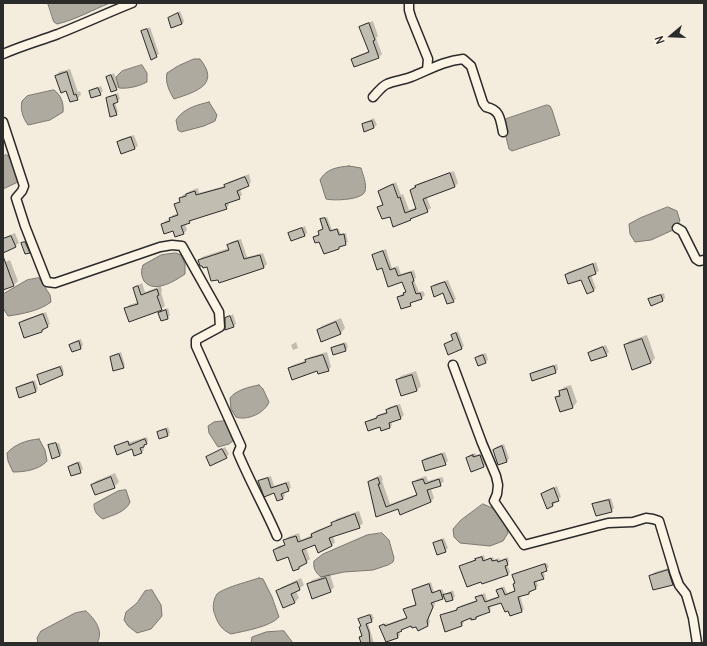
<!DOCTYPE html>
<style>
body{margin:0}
#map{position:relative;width:707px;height:646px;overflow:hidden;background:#f4edde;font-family:Delius,sans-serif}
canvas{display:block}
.frame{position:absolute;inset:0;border:4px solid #2b2b2b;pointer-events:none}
.north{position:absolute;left:651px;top:16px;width:40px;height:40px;-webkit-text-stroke:3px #fcf5e5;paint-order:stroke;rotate:251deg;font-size:11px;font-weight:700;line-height:16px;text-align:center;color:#2b2b2b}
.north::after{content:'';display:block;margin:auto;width:14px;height:18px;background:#2b2b2b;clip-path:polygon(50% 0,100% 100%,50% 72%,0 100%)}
</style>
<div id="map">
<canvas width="707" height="646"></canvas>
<div class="frame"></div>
<div class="north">N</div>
</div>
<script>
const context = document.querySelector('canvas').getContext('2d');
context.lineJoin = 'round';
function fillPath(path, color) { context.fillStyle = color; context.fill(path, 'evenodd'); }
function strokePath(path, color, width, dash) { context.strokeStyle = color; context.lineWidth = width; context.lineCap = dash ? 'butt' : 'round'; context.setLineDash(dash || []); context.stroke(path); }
const water = new Path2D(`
 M48,3H110C92,10 75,20 57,24L54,22Z
 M194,59H200C221,85 195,92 174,99C169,91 165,82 167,73L178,66Z
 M142,65L147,73V82C139,86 129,89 119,88L116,77L122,71Z
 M54,90C61,95 64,103 63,112L50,120L28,125C23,118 20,110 22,101L27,96Z
 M209,102L217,115L215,121L204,126L181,132L178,130L176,120C184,108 197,105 209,102Z
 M547,105L550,106L552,110L560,135L512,151L509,149L503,125L506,119Z
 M7,155L13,162L18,182L3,189V156Z
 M349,166L361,168C363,175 367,184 365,191C363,200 334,201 326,199L320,180C326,169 337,167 349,166Z
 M668,207L677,211L680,221L673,230L651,240L635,242L630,234L629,224L640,218Z
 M176,253L181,255L185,264V274C175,281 154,294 144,281C141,275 141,271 143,265L161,255Z
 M39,278L50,295L51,302C39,311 22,314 8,316L3,308V294L27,280Z
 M259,385L263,389L269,402C265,413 247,421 236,417L231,409L230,398C236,390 249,387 259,385Z
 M225,421L235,439L229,444L218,447L209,433L208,426L214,422Z
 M39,439L45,450L47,461C39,470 24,472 13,472L8,461L7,453C15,444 27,440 39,439Z
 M126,490L130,502C126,512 113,515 103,519C97,515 94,512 94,504L118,491Z
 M483,504L497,510L505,520L508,533L503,541L490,546L460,543L454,537L453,529L461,520Z
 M382,533L389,540L394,558L393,562L388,565L373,570L344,572L321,577C315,572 313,568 314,561L323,554L367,535Z
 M259,578L263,579L272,597L279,617C270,627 244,631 231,634C222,630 218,624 215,615C212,609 213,600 217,594C223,588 250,581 259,578Z
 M152,590L161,605L162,616L151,629L137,633L128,626L124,620L126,612L137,603L145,591Z
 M86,611C95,619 104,631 97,643H38L37,638L41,631L75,613Z
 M284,631L293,643H251L252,637L266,632Z`);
fillPath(water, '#afaaa0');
strokePath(water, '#7a7771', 1);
fillPath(new Path2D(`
 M180,11L184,21L182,24L169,18Z
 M373,21L378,36L376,38L382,54L379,57L355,66L352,59L356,56L369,51L360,27L364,24Z
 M150,27L159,54L151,58L142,31Z
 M70,69L78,92L80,91L81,95L77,99L67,90L56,76L59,72Z
 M114,73L119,87L116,89L107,77Z
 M101,86L103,91L100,94L90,91L92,89Z
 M118,93L120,99L115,102L118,112L116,114L107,98L109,96Z
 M374,118L377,125L374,127L365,130L363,124L366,122Z
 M134,135L138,146L135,148L122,153L118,142L121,139Z
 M454,171L458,183L455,186L426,196L431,208L427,211L414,216L410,220L390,215L378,207L384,203L379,191L383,188L396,182L401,195L403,194L409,210L417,207L411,190L414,187L420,183Z
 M249,174L251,182L248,186L240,188L242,195L239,198L228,202L229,205L226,208L192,219L189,222L185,224L187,230L184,233L162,225L165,221L171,219L170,218L173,215L178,213L175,205L181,201L180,199L183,195L190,191L198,188L199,193L225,186L229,182Z
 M327,217L332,230L338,228L341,234L346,233L348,242L340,245L339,248L314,237L320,234L319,231L321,230L324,228L321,220Z
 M305,226L307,233L304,236L289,233L292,231Z
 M15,233L19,243L15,246L3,252V238Z
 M241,239L247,257L263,253L267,264L264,267L220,282L207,266L199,260L202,257L229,248L228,245L231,242Z
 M28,240L32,249L29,252L22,244Z
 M386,249L392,268L398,266L401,274L414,270L416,277L414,280L419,292L423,291L425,295L422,298L413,301L410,305L398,297L406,291L403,281L383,267L373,255L376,253Z
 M10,260L18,281L14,285L3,289V263Z
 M596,262L599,271L591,275L596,288L593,291L582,278L566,275L568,272Z
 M448,280L456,299L453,301L444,292L432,287L435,284Z
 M142,283L145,292L161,286L162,291L161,292L165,306L161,309H126L129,305L138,302L134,288L138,285Z
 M664,293L665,298L662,301L650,299L652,297Z
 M168,308L170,315L168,318L161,320L159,313L162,310Z
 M46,312L50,324L42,331L20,323L23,320Z
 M233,314L236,324L234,326L226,319Z
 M341,318L345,328L341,333L322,340L318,330L322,326Z
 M458,331L464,346L462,348L445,344L454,340L452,335Z
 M647,335L655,358L651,363L625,346L629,341Z
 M81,339L83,345L81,348L70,345L73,342Z
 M296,342L298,348L293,350L291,345Z
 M346,342L348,347L346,350L332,348L334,346Z
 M606,345L609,352L606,355L589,353L592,350Z
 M121,352L125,365L123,367L111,357L113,355Z
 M327,352L331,367L328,370L289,368L293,365L307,360L310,357Z
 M486,353L488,360L485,362L476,358L479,355Z
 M557,364L558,369L556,372L531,374L533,372Z
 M62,365L64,372L62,374L38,376L41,373Z
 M416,371L421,386L417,390L397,380L401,376Z
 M35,380L38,389L36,391L17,388L20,385Z
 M571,385L577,402L573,407L560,411L556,398L564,387Z
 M400,404L404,415L401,418L391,421L392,425L390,428L366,422L369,420L377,417L380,414L387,412V410L389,407Z
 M168,427L170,433L168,435L158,432L161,430Z
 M147,437L148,441L143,446L144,450L142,452L133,448L117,446Z
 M59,443L62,453L60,455L49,446L51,444V446Z
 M504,444L509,458L507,461L494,450L496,447Z
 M225,447L229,454L226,457H207Z
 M445,452L448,461L445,464L423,461L425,458Z
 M475,453L476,455L483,453L486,464L484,466L471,470L467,458L470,455Z
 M80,461L83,469L80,472L69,467L72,464Z
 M115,473L119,482L114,487L92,485L96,481Z
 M381,475L383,480L382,481L390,504L417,494L413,483L417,479L426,476L428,481L442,477L444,481L440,485L431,489L434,498L431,502L399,508L377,516L369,482L372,479Z
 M271,476L274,486L289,481L291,488L283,492L285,496L282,499L275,492L259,482L261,479Z
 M557,486L561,497L554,501L555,503L552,506L543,494L545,491Z
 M611,498L614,508L611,511L593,504L596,502Z
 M359,511L363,523L359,527L333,536L335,542L332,546L316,544L306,548L310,559L299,568L289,556L274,550L278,546L286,544L285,540L288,537L299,533L301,540L312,535L315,531L333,524L336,519Z
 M444,538L448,548L445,551L434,544L437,541Z
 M484,555L485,560L493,557L494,560L499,558L500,560L508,557L509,562L507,564L510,572L508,575L483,583L461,566Z
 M547,563L549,567L543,571L545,576L543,578L536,580L538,586L529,593L520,596L524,609L522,611L510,615L502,601L490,605L491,609L489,611L476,618L471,617L463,620L464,623L462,625L441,616L443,614L458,609L460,606L477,600L476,598L479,595L485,593L487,600L499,596L497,590L504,586L507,593L516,590L513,575L515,573Z
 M672,567L677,579L672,584L650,576L655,572Z
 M330,574L334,587L330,592L308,585L312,580Z
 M301,578L304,585L296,591L299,598L295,602L284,606L277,591L282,587Z
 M431,582L434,592L442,589L445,595L447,593L453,590L455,596L453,599L445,595L442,598L434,601L435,604L429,618L430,622L428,625L419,630L417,625H412L404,628L399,631L400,635L398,637L385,642L380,626L387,623V624L407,617L405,610L407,607L417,604L413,590L415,588Z
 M372,614L374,619L368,623L374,643H360L361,642L360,637L363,635L359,619Z`), '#0003');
const building = new Path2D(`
 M178,13L182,24L171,28L168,18Z
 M369,23L375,40L373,41L379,58L354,67L351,59L369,52L359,27Z
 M147,29L157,57L151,60L141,31Z
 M67,72L74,95L76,94L78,100L70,102L66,91L61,93L55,76Z
 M111,75L117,90L111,92L106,77Z
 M98,88L101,95L91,98L89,91Z
 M116,95L118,102L113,104L117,115L110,117L106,98Z
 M372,121L374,128L364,132L362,124Z
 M131,137L135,149L121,154L117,142Z
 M450,173L455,187L423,199L428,212L410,219L411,220L393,227L390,217L382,219L377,207L383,205L378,191L393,184L398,198L400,197L405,213L416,209L410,190L416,187L415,186Z
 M245,177L249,186L237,191L240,199L225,204L227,209L189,221L190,223L181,226L184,234L175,237L173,231L164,234L161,224L170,221L169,218L178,215L174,204L180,202L179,198L186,196V194L195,191L196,195L225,187L224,185Z
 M325,218L330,231L337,229L339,235L344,234L346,245L339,247V249L324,254L319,242L315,243L313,237L319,235L318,231L323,229L320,219Z
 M302,228L305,236L291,241L288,233Z
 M11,236L16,247L3,253V239Z
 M238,241L244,259L260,255L264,268L219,283L218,280L211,281L207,267L203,268L202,266H200L198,260L229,250L227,245Z
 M25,242L30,253L25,254L21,243Z
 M383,251L390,270L395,268L398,276L411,272L414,281L412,282L416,294L420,293L422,299L410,303L411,306L401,309L397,297L404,295L403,293L406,292L402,282L388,287L382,268L377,270L372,255Z
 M3,256L14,286L3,290Z
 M593,264L596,274L588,277L594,291L587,294L581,280L568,284L565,275Z
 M445,282L454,302L447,304L443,293L434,297L431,287Z
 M138,286L141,295L157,289L159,295L157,296L162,310L129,322L124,308L138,304L133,288Z
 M661,295L663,301L651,306L648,299Z
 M166,310L168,319L161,321L158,313Z
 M43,314L48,327L42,330V332L24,338L19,323Z
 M230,316L234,327L225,330V318Z
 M336,322L341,334L321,342L317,330Z
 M456,333L462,349L448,355L444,344L453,340L451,335Z
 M642,339L651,363L632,370L624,345Z
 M79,341L81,349L72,352L69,345Z
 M344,344L346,351L333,355L331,348Z
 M603,347L607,356L591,361L588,353Z
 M119,354L124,368L113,371L110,357Z
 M323,355L329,371L318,374L317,371L292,380L288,368L306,362L305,360Z
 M483,355L486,363L478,366L475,358Z
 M554,366L556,373L532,381L530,374Z
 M60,367L63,375L40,385L37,375Z
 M412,375L417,391L401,396L396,380Z
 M33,382L36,392L19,398L16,388Z
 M567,389L573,408L560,412L555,397L560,396L559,391Z
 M397,406L401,419L389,423L390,428L381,431L380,427L368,431L365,422L377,418V416L387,413L386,410Z
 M166,429L168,436L159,439L157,432Z
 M145,439L147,444L144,445V447L140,448L142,453L134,456L132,449L117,455L114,446L128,441L129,445Z
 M56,443L60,456L52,459L48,445Z
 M502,446L507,462L498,465L493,450Z
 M222,449L227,458L210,466L206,457Z
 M442,454L446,465L425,471L422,461Z
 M473,455V457L480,455L484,467L471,472L466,458Z
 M78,463L81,473L71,476L68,467Z
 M111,477L115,488L95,495L91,485Z
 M268,478L271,488L286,483L289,491L281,494L283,499L277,501L274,493L264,497L258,481Z
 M378,478L380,484H378L386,507L417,495L412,482L423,479L425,484L439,479L441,486L427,490L431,502L400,515L398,509L376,517L368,482Z
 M554,488L559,501L552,503L553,506L547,509L541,494Z
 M609,500L612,512L596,516L592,504Z
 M355,514L360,528L329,538L332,546L318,553L315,545L302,550L307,563L299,567V569L293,571L288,557L277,561L273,550L285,545L283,540L296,536L298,542L312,537L311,534L332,525L331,523Z
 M442,540L446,552L437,555L433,543Z
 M482,557L483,561L491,558L492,561L497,560L498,562L506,559L508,565L505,566L508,575L482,584L481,582L467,587L459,566L476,560L475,559Z
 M545,564L547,571L541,573L544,579L534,582L536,589L529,592V594L518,597L522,612L510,616L508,611L505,612L501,603L488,607L490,612L476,617V619L471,620V618L461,622L462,626L445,632L440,615L457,610V608L477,601L475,597L482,595L485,602L499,597L496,590L502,588L505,595L515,591L513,584L515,583L512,575Z
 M668,570L673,585L653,590L649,576Z
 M326,578L331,592L312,599L307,584Z
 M297,582L300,590L291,594L295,603L283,608L276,591Z
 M429,584L432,593L440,590L443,599L431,603L433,607L427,621L428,626L418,631L416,627L412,628L411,626L401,630L402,631L397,633L398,638L386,642L379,626L384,624L385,626L407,618L403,609L416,605L412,590Z
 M451,593L453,600L446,602L443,595Z
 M370,615L372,622L366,624L369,632L370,643H361L359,637L362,636L359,627L361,626L358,619Z`);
fillPath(building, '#c2bdb1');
strokePath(building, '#2b2b2b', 1);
const minor = new Path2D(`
 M409,3V10L411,17L428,59L427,70
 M3,54C21,46 39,41 58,34C83,24 107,13 132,3
 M373,97C377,93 382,86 387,84C394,81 403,80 411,77C429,70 443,61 463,59L471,66L483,103L486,107C500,110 500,118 503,132
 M3,122L24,186L22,191L16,198L25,226L47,282L55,283L160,247L172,245L182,246L219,312L220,327L196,340V346L241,446L238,453C250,482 265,508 277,536
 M677,228L682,231L696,259L699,261L704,260
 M453,365L482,443L496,476L498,485L497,494L494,501L524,545L608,523L633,522L646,518L653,519L659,521L675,574L679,585L686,594L693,618L697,643`);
strokePath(minor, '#2b2b2b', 11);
strokePath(minor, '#fcf5e5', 8);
</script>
